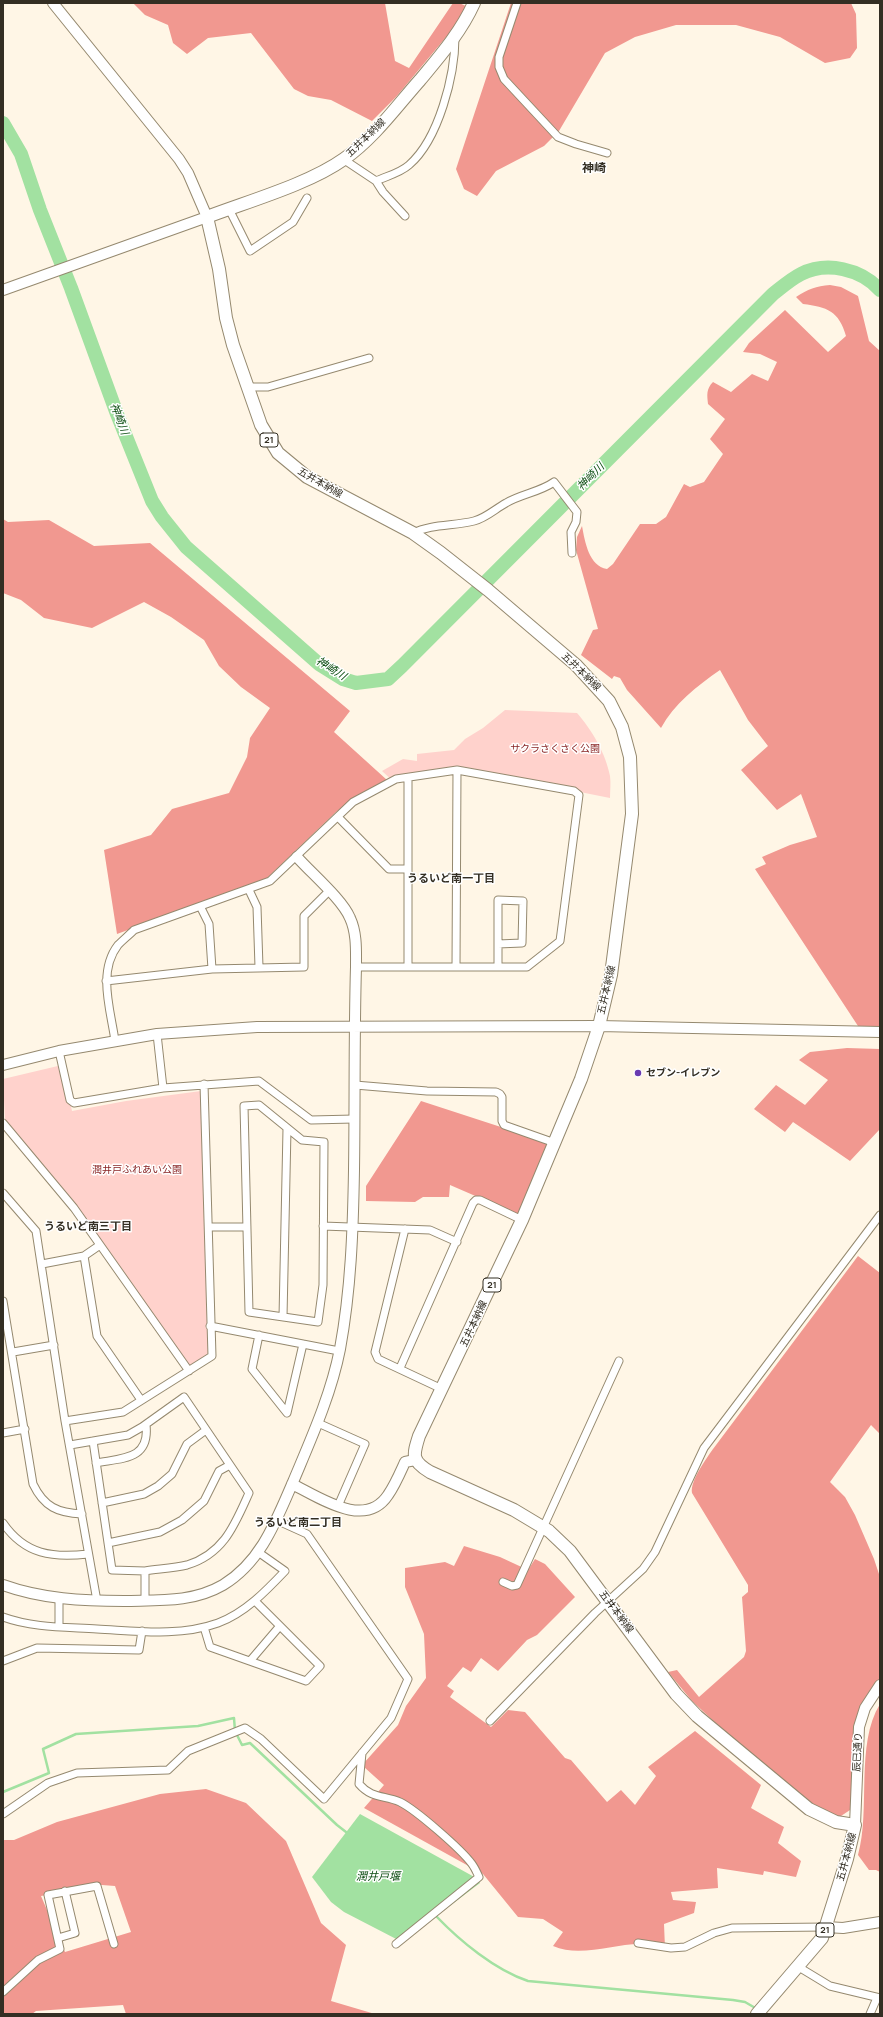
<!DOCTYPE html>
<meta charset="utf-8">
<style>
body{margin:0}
#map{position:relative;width:883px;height:2017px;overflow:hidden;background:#fff6e6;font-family:Manrope,sans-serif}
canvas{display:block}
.frame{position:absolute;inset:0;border:4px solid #332e23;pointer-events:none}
</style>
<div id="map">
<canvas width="883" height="2017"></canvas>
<div class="frame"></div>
</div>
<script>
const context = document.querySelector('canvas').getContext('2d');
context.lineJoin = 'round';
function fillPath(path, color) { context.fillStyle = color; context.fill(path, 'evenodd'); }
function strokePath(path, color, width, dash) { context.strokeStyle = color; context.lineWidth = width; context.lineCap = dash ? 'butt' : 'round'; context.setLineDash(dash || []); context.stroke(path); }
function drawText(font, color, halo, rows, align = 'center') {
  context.font = font + ' Manrope,"Noto Sans JP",sans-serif'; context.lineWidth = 3; context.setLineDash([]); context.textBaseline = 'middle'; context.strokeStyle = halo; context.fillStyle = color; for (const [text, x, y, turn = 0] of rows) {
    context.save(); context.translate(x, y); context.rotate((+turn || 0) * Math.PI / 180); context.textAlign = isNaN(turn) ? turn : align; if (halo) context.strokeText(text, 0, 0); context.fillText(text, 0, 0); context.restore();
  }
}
fillPath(new Path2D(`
 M505,710L577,713C592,730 606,754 610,776C611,783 610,791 610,798L475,771L394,782L382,771L403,759L417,761V754L454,750L465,739L483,728Z
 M62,1065L72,1111L126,1101L201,1091L213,1357L192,1369L77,1206L5,1121L3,1079Z`), '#ffd2cc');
fillPath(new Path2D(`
 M133,3H385L395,61L409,68L453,3H459L466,6L462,18L396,97L372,121L331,100L308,96L294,89L251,33L208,38L187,54L173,43L168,25L145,15Z
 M511,3H851L856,14L857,48L850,58L825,63L780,37L736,25H676L635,37L605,53L559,131L544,146L496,171L477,196L464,189L456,169Z
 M830,285L841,287L858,296L869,341L880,351V1029L861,1030L858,1026L755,869L766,864L762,857L790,845L817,837L801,794L777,810L741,770L768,746L748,720L720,670C697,686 674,704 661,728L627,690L620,678L614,676L612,679L581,655L593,630L598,629L576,550L577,537L582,526C585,542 589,566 607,569L613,564L640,524H656L666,517L684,484L690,487L704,482L723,454L710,439L725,419L708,404C707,395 706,389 713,382L731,392L752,374L768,381L777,362L760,354L743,352L749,343L785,310L828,352L846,336C839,311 827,307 803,304L796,297C808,289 816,286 830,285Z
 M3,519L8,522L49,520L94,546L150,543L350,711L334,732L387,780L353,799L336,812L266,879L117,934L104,850L151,835L172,809L229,793L247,757L250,738L270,708L241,687L219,666L204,640L171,617L144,602L92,628L44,618L21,600L3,593Z
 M847,1048L880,1049V1129L850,1161L793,1122L785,1132L754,1109L776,1085L805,1105L828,1080L799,1060L810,1052Z
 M421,1101L550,1143L522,1213L517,1214L450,1185L449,1197H423L415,1202L366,1201V1186Z
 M858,1256L880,1273V1434L871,1425L830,1482L845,1497L855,1515L874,1559L880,1577V1679L868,1696L853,1808L838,1818L811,1804L720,1727L692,1701L668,1672L677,1670L699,1697L744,1657L746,1651L742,1597L748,1592V1585L692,1493C690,1481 706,1459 713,1449Z
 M464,1546L500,1557L528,1570L535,1559L545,1564L575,1597L537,1635L527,1640L498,1671L481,1658L471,1672L463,1667L447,1686L454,1691L450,1697L491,1727L508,1710L525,1712L565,1758L571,1760L607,1802L621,1790L635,1805L656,1776L648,1767L695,1731L761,1785L751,1808L784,1827L778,1843L801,1861L796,1877L764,1871L763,1875L717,1868L718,1888L671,1892L673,1900L696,1902L694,1913L664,1924L665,1948C657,1947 648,1944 640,1944C612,1944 580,1958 553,1946L563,1932L543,1919L518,1917L483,1874L364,1808L384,1785L364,1767L363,1764L398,1725L406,1706L426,1678L424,1634L405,1587V1568L445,1562L454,1566Z
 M880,1704V1872L876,1870H869L858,1855C871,1810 855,1744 880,1704Z
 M206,1789L246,1803L286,1841L321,1923L346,1945L331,2001L375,2014H126L123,2005L36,2011L32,2014H3V1840H14L57,1822L160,1794ZM102,1885L115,1886L131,1932L65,1952L41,1896Z`), '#f19890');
fillPath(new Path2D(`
 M360,1814L478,1879L480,1883L402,1942L344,1912L331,1902L312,1877Z`), '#a2e1a1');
strokePath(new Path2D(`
 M3,1792L49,1773L43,1749L76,1734L198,1726L234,1718L235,1731L242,1745L250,1743L337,1825L346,1832
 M436,1916C460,1941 495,1970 528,1981L733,2000L745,2002L757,2009`), '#a2e1a1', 2.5);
strokePath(new Path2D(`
 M3,123L21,154L40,210L71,288L117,414L152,501L162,517L186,547L319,664L343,679L356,683L388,679L402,666L773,294C782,287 791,279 801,274C827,261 861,269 880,290`), '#a2e1a1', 14);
const street = new Path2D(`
 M517,3L499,57V67L504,79L558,137L576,144L607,153
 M343,159L376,181C387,176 400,173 409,165C439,139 455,75 455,37
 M376,181L383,192L405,216
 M229,209L250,251L293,222L307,198
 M248,387H268L369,358
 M413,533C431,524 454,526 474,521C486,518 495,509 506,503C521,494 540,492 554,482L577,512L576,522L571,532L572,553
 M408,778V967
 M338,817L389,869H407
 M249,890L257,907L259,967
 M201,908L209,924L212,969
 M456,967L457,770
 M498,967V900L523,901L522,943L498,944
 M106,981L212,969L304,967V916L329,891
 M157,1034L163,1088
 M115,1041C111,1011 97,972 118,945C123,940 129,935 134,930L270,881L353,802L396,779L457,770L574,791L579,795L560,941L527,967H356
 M59,1051L70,1100L74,1103L163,1088L259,1081L311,1120L354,1119
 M355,1085L427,1091L496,1092L500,1094L502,1097V1121L504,1125L555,1143
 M259,1105L302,1140L324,1142L323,1285L318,1322L249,1312L244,1106Z
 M3,1123L74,1208L189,1371
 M3,1193L36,1231L65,1421L97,1601
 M323,1226L430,1230L457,1242
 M209,1227H247
 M405,1229L375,1352L378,1359L442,1389
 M84,1256L97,1336L141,1400
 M42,1264L84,1256L100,1245
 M3,1301L33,1484C44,1507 58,1513 82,1514
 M283,1317L287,1129
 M210,1326L339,1351
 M259,1335L252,1369L287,1413L303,1344
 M13,1352L54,1345
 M400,1368L473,1203L476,1200H480L522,1220
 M65,1421L123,1412L212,1356L204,1084
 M318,1423L365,1444L338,1506
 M3,1433L25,1429
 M93,1441L112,1570L145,1571
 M70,1445L128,1435L142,1427L184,1397L249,1493C235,1524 224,1554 187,1565C174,1568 158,1569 145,1571V1600
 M96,1463C122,1458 150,1460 146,1425
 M102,1503L144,1494L158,1486L172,1474L187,1444L206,1430
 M3,1523C25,1555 53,1558 88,1554
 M108,1543L160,1532L182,1520L204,1501L219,1471L230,1465
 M503,1582L512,1586L517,1585L619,1361
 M3,1617C33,1628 66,1627 97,1629C137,1631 179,1637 218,1623C245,1613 266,1591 285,1571L258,1552
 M59,1627V1599
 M204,1627L210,1647L306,1681L320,1666L255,1601
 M3,1661L37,1648L139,1650L142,1631
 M250,1661L279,1627
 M490,1721L595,1613L643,1569L655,1552L704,1448L880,1215
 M362,1753L359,1784C372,1799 384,1795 400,1802C416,1810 461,1849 472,1864C475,1868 477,1873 479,1877L396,1944
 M3,1814L48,1783L77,1773L168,1770L188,1751L245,1728L261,1739L324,1799L391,1718L408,1679L307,1534L276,1520
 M58,1938L75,1933L65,1891
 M638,1943L671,1948L685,1947L714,1933L732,1928L826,1927
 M797,1966L830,1986L880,1998
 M3,1992L38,1960L60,1949L48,1895L97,1886L114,1944
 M870,2014L877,1998`);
const secondary = new Path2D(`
 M3,290L207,217L188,173L179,159L53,3
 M3,1065L59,1051L157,1034L257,1027L599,1026L880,1032
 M292,1484C319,1497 365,1530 388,1495C395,1485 400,1473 405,1462L415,1460
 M3,1585C42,1599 83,1601 124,1601C158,1600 192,1603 223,1585C261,1562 276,1521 293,1482C311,1439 331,1395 340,1349C351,1289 353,1230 354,1170C355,1102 354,1035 356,967C356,951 357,933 350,918C342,899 311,873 297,857
 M855,1825L859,1727L865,1708L880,1685
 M826,1927L843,1928L880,1922`);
const primary = new Path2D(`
 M474,3C461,32 440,56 420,80C396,107 374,138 344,159C309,184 249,201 207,217L219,269L226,318L233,345L261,425L278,453L307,477L413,533L441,553L488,590L576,665L609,701L622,727L630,757L632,814L611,975L599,1026L581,1079L522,1220L419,1436C413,1455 411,1461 430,1472L514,1510L549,1531L570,1551L676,1694L697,1716L809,1809L836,1822L855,1825L847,1859L822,1938L757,2014`);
strokePath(street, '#95896f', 9);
strokePath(secondary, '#95896f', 12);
strokePath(primary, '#95896f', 14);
strokePath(street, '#fff', 7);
strokePath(secondary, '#fff', 10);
strokePath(primary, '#fff', 12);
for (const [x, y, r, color] of [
 [638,1073,4,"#693ab1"]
]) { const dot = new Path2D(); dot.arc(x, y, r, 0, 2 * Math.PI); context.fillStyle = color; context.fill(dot); strokePath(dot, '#fff', 1.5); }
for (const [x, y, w] of [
 [269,440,18],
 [492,1285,18],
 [825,1930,18]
]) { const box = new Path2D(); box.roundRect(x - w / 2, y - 7, w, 14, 3); context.fillStyle = '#fff'; context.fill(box); strokePath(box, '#332e23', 1); }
drawText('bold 9px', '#332e23', null, [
 ["21",269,440],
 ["21",492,1285],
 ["21",825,1930]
]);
drawText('10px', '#332e23', '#fff', [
 ["五井本納線",366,138,-44],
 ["五井本納線",320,483,30],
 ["五井本納線",581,672,44],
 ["五井本納線",607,990,-77],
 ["五井本納線",474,1324,-65],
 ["五井本納線",616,1612,53],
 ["辰巳通り",858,1752,-87],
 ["五井本納線",847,1857,-75]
]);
drawText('10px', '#861f1f', '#fff', [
 ["サクラさくさく公園",555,749],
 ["潤井戸ふれあい公園",137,1170]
]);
drawText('bold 10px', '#332e23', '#fff', [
 ["セブン-イレブン",646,1073]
], 'left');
drawText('italic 11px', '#0c4e12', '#fff', [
 ["神崎川",119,419,69],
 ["神崎川",591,477,-45],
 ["神崎川",331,669,32],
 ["潤井戸堰",378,1877]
]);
drawText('bold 11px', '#332e23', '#fff', [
 ["うるいど南一丁目",451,879],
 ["うるいど南三丁目",88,1227],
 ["うるいど南二丁目",298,1523]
]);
drawText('bold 12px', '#332e23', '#fff', [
 ["神崎",594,169]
]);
</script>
